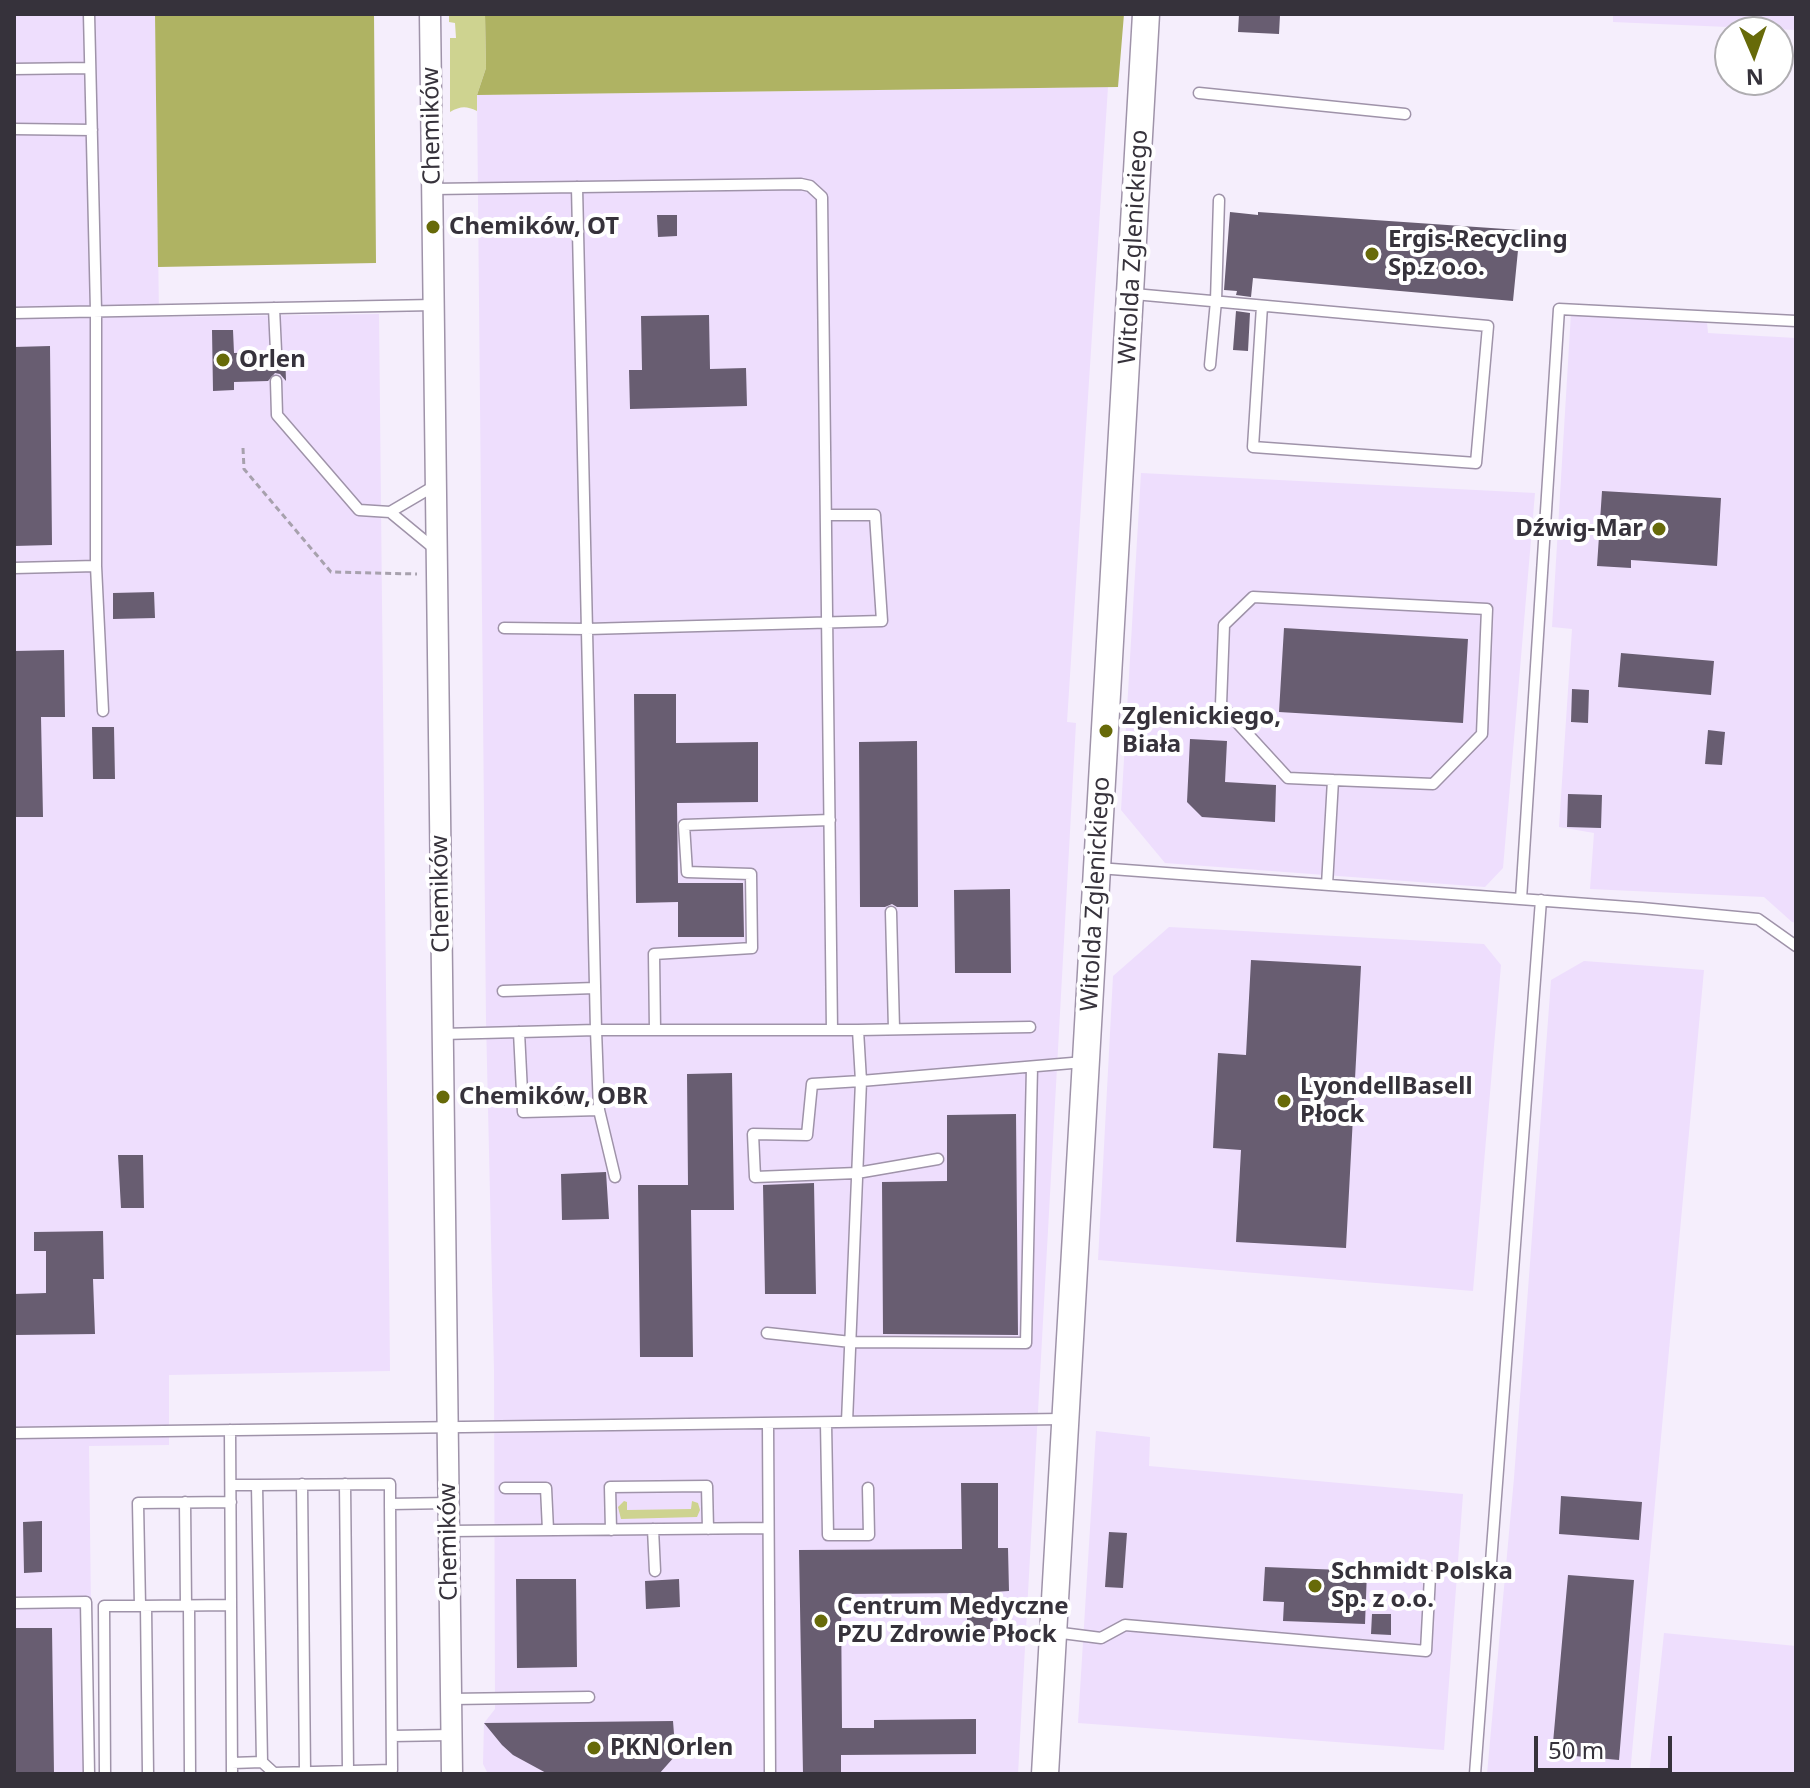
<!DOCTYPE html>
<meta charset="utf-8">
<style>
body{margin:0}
#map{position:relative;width:1810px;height:1788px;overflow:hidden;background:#f5eefc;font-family:"Noto Sans",sans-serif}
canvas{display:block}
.frame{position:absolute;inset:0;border:16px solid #36323b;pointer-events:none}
.north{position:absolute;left:1714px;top:16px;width:80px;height:80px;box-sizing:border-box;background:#fff;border:2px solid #afadb1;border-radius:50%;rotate:178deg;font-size:22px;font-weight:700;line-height:32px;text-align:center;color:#36323b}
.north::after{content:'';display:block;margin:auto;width:28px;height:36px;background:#676a09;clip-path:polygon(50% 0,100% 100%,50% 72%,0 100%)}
.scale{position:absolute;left:1534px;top:1736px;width:138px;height:36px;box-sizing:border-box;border:4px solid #36323b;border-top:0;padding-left:10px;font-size:24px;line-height:28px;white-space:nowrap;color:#36323b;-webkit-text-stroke:6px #fff;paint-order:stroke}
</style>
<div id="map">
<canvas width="1810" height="1788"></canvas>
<div class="frame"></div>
<div class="north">N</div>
<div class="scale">50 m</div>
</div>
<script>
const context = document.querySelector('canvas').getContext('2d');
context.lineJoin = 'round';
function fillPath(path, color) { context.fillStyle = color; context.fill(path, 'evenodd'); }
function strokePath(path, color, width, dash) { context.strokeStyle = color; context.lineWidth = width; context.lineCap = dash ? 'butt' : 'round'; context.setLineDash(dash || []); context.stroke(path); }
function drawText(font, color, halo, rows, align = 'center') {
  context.font = font + ' "Noto Sans",sans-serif'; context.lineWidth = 8; context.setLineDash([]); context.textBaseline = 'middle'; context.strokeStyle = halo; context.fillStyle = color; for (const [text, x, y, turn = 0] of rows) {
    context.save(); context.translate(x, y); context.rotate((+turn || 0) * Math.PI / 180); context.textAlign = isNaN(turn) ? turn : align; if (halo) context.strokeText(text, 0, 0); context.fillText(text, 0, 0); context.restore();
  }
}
fillPath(new Path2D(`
 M14,14H155L159,317L379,314L390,1371L169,1375V1445L89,1446L93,1774H14Z
 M1613,14H1796V30L1613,22Z
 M1108,87L1067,722L1076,723L1018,1774H488L483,1764L484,1723L495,1709L494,1370L486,1020L477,95Z
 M1571,313L1707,322L1708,333L1796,338V923L1792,922L1764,897L1590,889L1594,833L1559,827L1572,629L1552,627Z
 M1141,473L1535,493L1503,868L1485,887L1165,863L1121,810Z
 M1169,927L1484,944L1501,965L1473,1291L1098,1260L1113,976Z
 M1584,961L1704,970L1630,1774H1487L1514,1478L1551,980Z
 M1096,1431L1150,1437L1149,1466L1463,1494L1444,1750L1078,1723Z
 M1664,1633L1796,1646V1774H1649Z`), '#eedefd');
fillPath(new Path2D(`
 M449,14H485L486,68L477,95V111C466,106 461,106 450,112V38H456L455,23L449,22Z
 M624,1501L627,1502V1510L691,1509L692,1501L698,1503L700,1510L697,1517L621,1519L618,1507Z`), '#ced390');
fillPath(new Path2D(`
 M155,14H374L376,263L158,267Z
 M485,14H1124L1118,87L477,95L486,68Z`), '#afb363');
fillPath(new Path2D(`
 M1239,14L1280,15L1279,34L1238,32Z
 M1230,212L1258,215V212L1520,230L1513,301L1253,278L1251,297L1236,295L1237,291L1224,290Z
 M657,215H677V236L658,237Z
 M1236,311L1250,313L1248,351L1233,350Z
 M709,315L710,369L746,368L747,406L630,409L629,370H642L641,316Z
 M212,330H233L234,353L268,352L276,359L281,357L285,351L286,381L280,374L275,373L268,381L234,382V390L213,391Z
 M50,346L52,545L14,546V347Z
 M1602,491L1721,498L1717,566L1631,560V568L1597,566Z
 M154,592L155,618L113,619V593Z
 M1284,628L1468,639L1463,723L1279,712Z
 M64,650L65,717H41L43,817H14V651Z
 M1621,653L1714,661L1711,695L1618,687Z
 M1572,689L1589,690L1588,723L1571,722Z
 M634,694H676V743L758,742V802L677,803L678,883H743L744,937H678V902L636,903Z
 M92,727H114L115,779H93Z
 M1708,730L1725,732L1722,765L1705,764Z
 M1190,739L1227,741L1225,782L1276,785L1275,822L1202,817L1187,802Z
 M917,741L918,907H897L892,904L885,907H860L859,742Z
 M1568,794L1602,795L1601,828L1567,827Z
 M1010,889L1011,973H955L954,890Z
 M1251,960L1361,966L1346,1248L1236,1242L1241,1150L1213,1148L1218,1053L1246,1055Z
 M732,1073L734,1210H691L693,1357H640L638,1185H688L687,1074Z
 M1016,1114L1018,1335L883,1334L882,1182L947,1181V1115Z
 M118,1155H143L144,1208H121Z
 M606,1172L609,1219L562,1220L561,1174Z
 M814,1183L816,1294H765L763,1185Z
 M103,1231L104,1279H93L95,1334L14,1335V1294L46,1293V1251H34V1232Z
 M961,1483H998V1548H1008L1009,1591L992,1592L993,1629H967V1593L841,1594L842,1728H874V1720L976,1719V1754L841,1755V1774H803L799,1550L962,1549Z
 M1561,1496L1642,1502L1639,1540L1559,1534Z
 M42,1521V1572L24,1573L23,1522Z
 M1109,1532L1127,1533L1123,1588L1105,1587Z
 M1265,1567L1367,1571L1365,1624L1283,1621L1284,1602L1263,1601Z
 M1568,1575L1634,1580L1619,1760L1552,1754Z
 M516,1579H576L577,1667L517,1668Z
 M679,1579L680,1607L646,1609L645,1581Z
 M1372,1614H1391V1635L1371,1634Z
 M14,1628H52L54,1774H14Z
 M673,1721L674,1734L681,1739L683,1747L659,1774H548L513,1755L502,1745L484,1723Z`), '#685d71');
const service = new Path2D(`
 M89,14L96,311V566
 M14,69L90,68
 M1199,93L1405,114
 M14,129L92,130
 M432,189L801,184L810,186L822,197L832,1030H858L861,1081L1084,1062
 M1134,294L1488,326L1476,463L1253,447L1262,306
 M274,308L276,351
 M14,313L434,305
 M1210,365L1216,301L1219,200
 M276,381L277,415L359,510L390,512L436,550
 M390,512L436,485
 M14,568L96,566L103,711
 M504,628L587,629L882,621L875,515H827
 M1098,868L1642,908L1758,919L1796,946
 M1327,885L1333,780L1288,778L1221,705L1224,625L1253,597L1487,609L1482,734L1433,784L1333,780
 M1521,899L1559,309L1796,321
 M891,912L894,1029
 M503,991L595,988
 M655,1030L654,954L752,948L751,874L687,872L684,825L830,820
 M858,1030L1030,1027
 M519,1032L523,1112L599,1110L596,1030H832
 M443,1034L596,1030L577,187
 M599,1110L615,1177
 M767,1333L851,1342L1026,1343L1032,1067
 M847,1422L861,1081L812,1084L807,1135L753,1134L755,1177L857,1173L938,1159
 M826,1423L828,1535H869L868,1488
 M768,1424L770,1774
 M230,1430L232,1774
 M14,1433L1062,1419
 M302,1484L305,1772
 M345,1484L348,1771
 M231,1485H257
 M505,1488H546L548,1530
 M185,1502L186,1606
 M231,1502L138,1503L140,1606L231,1605
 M390,1504L392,1770L274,1773L262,1762L257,1485L390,1484V1504L449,1503
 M653,1529L655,1571
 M611,1530L610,1487L707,1486L708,1529
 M449,1531L768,1528
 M14,1603L86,1602L89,1774
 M146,1606L148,1774
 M189,1606L190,1774
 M1054,1632L1101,1638L1125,1625L1426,1651L1430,1576
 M451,1699L589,1697
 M392,1736L451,1735
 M232,1763L262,1762
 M105,1774L104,1606H140
 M1475,1774L1541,900`);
const minor = new Path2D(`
 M430,14L452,1774`);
const tertiary = new Path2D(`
 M1045,1774C1075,1187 1116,601 1146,14`);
strokePath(service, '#9f93a9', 13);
strokePath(minor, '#9f93a9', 23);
strokePath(tertiary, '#9f93a9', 29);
strokePath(new Path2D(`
 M243,448L244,469L331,572L417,574`), '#a7a1ad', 3, [6, 4]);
strokePath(service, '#fff', 10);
strokePath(minor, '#fff', 20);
strokePath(tertiary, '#fff', 26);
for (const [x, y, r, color] of [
 [433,227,8,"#676a09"],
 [1372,254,8,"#676a09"],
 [223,360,8,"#676a09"],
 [1659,529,8,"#676a09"],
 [1106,731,8,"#676a09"],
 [443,1097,8,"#676a09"],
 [1284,1101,8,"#676a09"],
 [1315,1586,8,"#676a09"],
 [821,1621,8,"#676a09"],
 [594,1748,8,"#676a09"]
]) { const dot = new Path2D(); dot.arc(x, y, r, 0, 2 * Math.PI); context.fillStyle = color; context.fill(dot); strokePath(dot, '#fff', 3); }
drawText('24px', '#36323b', '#fff', [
 ["Chemików",432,126,-91],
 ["Witolda Zglenickiego",1134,247,-87],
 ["Chemików",441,894,-91],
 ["Witolda Zglenickiego",1096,894,-87],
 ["Chemików",449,1542,-91]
]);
drawText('bold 24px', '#36323b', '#fff', [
 ["Chemików, OT",449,227],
 ["Ergis-Recycling",1388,240],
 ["Sp.z o.o.",1388,268],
 ["Orlen",239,360],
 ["Dźwig-Mar",1643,529,"right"],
 ["Zglenickiego,",1122,717],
 ["Biała",1122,745],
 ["LyondellBasell",1300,1087],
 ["Płock",1300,1115],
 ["Chemików, OBR",459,1097],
 ["Schmidt Polska",1331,1572],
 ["Sp. z o.o.",1331,1600],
 ["Centrum Medyczne",837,1607],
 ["PZU Zdrowie Płock",837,1635],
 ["PKN Orlen",610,1748]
], 'left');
</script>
